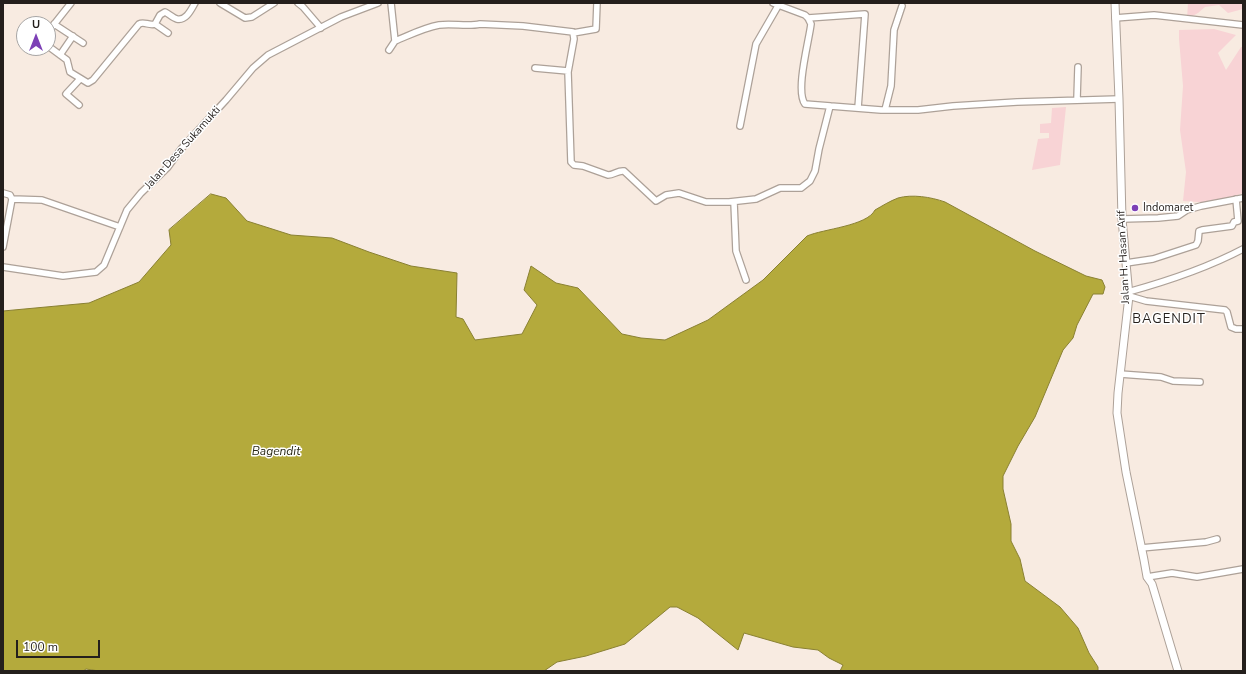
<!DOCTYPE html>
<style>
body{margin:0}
#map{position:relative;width:1246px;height:674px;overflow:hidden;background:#f8ebe1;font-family:"Nunito Sans",sans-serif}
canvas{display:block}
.frame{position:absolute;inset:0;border:4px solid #241f1c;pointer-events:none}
.north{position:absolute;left:16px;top:16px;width:40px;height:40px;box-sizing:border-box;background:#fff;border:1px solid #a7a5a4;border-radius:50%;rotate:0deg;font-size:11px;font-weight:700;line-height:16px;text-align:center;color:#241f1c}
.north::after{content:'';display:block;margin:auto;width:14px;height:18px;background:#7d40b6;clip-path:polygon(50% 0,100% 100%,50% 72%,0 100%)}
.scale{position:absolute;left:16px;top:640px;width:84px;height:18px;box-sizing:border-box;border:2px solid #241f1c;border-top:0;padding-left:5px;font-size:12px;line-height:14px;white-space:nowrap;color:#241f1c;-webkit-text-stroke:3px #fff;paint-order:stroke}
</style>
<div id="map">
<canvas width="1246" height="674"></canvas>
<div class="frame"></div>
<div class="north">U</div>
<div class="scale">100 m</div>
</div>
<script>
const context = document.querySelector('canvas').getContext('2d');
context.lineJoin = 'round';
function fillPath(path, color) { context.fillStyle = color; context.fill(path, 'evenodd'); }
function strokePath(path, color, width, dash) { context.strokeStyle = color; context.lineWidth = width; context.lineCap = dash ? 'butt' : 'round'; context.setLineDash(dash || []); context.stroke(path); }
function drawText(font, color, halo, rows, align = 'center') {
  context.font = font + ' "Nunito Sans",sans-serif'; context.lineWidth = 3; context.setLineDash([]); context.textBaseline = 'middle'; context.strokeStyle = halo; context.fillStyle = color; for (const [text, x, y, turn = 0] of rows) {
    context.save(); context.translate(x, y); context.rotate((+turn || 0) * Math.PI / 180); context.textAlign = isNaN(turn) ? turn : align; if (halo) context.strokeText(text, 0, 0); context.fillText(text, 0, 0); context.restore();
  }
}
fillPath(new Path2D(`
 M1188,3H1243V9L1228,13L1219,5L1205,7L1198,13L1187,19Z
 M1214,29L1236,35L1218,53L1226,70L1241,47H1243V193L1214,203L1183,201L1186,172L1180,130L1183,86L1179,39V30Z
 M1066,107L1060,165L1032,170L1038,139L1049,138V133H1040V124L1051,123L1052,108Z`), '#f8d3d5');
const water = new Path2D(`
 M211,194L226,198L247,221L291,235L332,238L369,252L411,266L457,273L456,317L463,319L475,340L522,334L537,305L524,290L531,266L556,283L578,288L622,334L641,338L665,340L708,320L763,280L807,236C823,229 867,226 875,210C882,206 890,201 898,198C912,194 931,197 945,202L1035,251L1086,276L1102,280L1105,287L1103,294H1093L1077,325L1073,338L1063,350L1035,417L1018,446L1003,476V489L1011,524V541L1020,559L1025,581L1060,607L1078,628L1089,653L1098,667V671H840L843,665L829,658L818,650L793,647L744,633L738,650L698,618L677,607H670L625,644L586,656L557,662L544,671H99L86,669L83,671H3V311L89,303L139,282L171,245L169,230Z`);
fillPath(water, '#b4aa3c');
strokePath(water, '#898032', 1);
const minor = new Path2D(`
 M220,3L245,18L252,17L274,3
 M298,3L303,7L321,28
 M773,3L805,15L808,18L811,24C809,41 795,91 805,104L881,110H918L953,106L1017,102L1119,99
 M808,18L865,14L858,108
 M1115,18L1154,15L1243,25
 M54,24L83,43
 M155,24L168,33
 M48,32L71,3
 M573,33L596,29L597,3
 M395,41C410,35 423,28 439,25C453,23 467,27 480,24L523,26L573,32L574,39L568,72L571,162L574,165L583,166L608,175C614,175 618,170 624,171L656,201L666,195L679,193L706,202H729L756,199L780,188H801L810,181L815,171L819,149L830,106
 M48,46L67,60L70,72L88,83L93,80L139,24C144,21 149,26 155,24L160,15L165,12C169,14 173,18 177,19C186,21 191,10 195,3
 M389,50L395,41L391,3
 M33,51L35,48
 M60,55L73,36
 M535,68L568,71
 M1077,99L1078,67
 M79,105L66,94L80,79
 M885,110L891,86L894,30L902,6
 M740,126L756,44L778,6
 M3,193L10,195L12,199L3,247
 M12,199L42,200L120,227
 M734,202L736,251L746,280
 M1122,219L1158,218L1178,216L1187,210L1201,206L1243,198
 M1126,263L1153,259L1196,245L1198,241L1199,231L1202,230L1232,226L1234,222L1238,221L1236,199
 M3,267L63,276L96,272L104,265L127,210L141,193L168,167L181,149L226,100L253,68L268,55L341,17L378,3
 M1128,292C1168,281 1207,268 1243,249
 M1129,296L1146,301L1225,310L1227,312L1231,327L1236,329H1243
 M1120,374L1161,377L1173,381L1200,382
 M1141,548L1206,542L1217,539
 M1147,577L1172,573L1197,577L1243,569`);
const major = new Path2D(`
 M1115,3L1119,99L1122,219L1129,296L1118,393L1117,413L1126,472L1144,560L1147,577L1152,584L1178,671`);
strokePath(minor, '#ada198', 8);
strokePath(major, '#ada198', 9);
strokePath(minor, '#fff', 5.5);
strokePath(major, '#fff', 7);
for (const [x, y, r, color] of [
 [1135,208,4,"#7d40b6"]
]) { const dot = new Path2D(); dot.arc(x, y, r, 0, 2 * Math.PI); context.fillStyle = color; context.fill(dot); strokePath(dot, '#fff', 1.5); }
drawText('11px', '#241f1c', '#fff', [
 ["Jalan Desa Sukamukti",183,148,-48],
 ["Jalan H. Hasan Arif",1124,257,-93]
]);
drawText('11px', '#241f1c', '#fff', [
 ["Indomaret",1143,208]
], 'left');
drawText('italic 12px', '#2c2b18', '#fff', [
 ["Bagendit",276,452]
]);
context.letterSpacing = '1px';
drawText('13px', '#241f1c', '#fff', [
 ["BAGENDIT",1169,320]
]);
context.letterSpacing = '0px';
</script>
